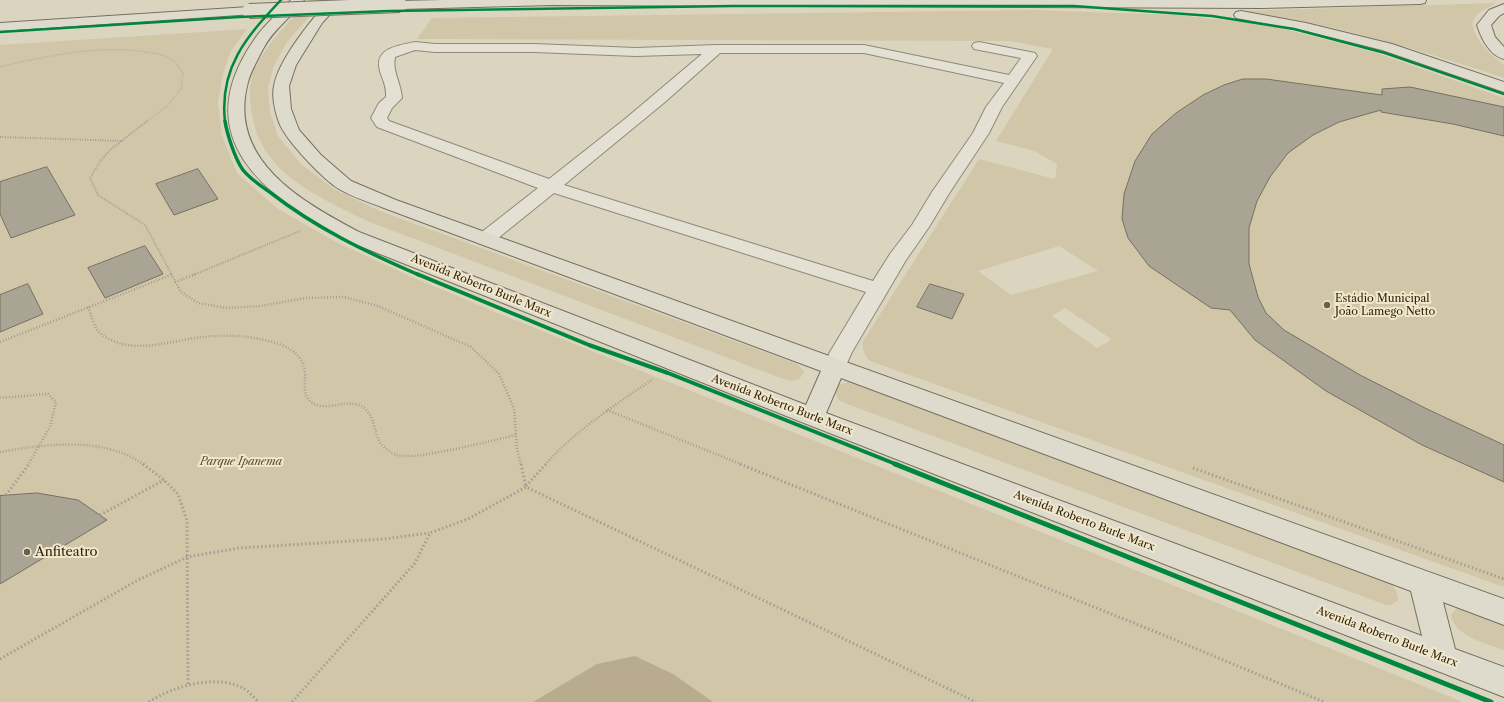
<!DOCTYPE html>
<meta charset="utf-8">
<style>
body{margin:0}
canvas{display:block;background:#dbd5bf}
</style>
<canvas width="1504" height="702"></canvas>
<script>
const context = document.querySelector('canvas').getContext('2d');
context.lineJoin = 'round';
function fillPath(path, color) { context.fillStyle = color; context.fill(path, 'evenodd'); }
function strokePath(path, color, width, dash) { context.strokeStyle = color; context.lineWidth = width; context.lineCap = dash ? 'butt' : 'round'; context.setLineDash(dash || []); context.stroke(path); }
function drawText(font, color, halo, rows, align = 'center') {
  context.font = font + ' "Libre Caslon Text",serif'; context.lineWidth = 4; context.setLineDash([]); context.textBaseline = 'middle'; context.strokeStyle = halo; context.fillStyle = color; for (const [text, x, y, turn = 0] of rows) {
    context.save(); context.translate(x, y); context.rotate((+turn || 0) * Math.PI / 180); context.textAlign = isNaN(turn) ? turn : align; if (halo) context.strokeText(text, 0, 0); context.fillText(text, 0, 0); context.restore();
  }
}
fillPath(new Path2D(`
 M310,0H324L287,42L274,65L268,88L270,112L278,136L301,164L334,189L380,211L797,364L804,371C802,380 794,382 786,380L367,221C316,195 258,173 251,108C249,94 249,79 256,66C269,41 290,20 310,0Z
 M1496,3L1477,14L1472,24C1477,43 1488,52 1504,65V78C1442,57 1380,38 1316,24C1291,18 1264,15 1238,11Z
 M1033,10L1176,15L1244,22L1281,28L1377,53L1504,98V587L870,361C864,354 862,350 863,341L979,159L1055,179L1057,164L1034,151L996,141L1053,49L1010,41L417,39L432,18ZM1059,246L1098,271L1011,295L978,271ZM930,284L964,294L952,319L917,307ZM1065,308L1111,339V340L1097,348L1052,316Z
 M247,29L231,51L223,73L218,103L222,136L237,173L278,209L336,242L414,278L505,316L1463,702H0V45Z
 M847,382H852L1383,577C1391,583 1398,589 1398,600L1391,605H1386L842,402L838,399L835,392L838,385Z
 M1461,608L1504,623V650C1486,643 1455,637 1451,615L1456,609Z`), '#d1c7a8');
fillPath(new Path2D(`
 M635,656L673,674L713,702H533L597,664Z`), '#b9ac8e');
const building = new Path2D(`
 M1243,79H1266L1382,95V89L1410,87L1504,107V136L1453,124L1381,112V110L1339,122L1313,135L1288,153L1270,177L1257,201L1249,228V264L1258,297L1266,313L1284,330L1360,375L1427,409L1504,445V482L1422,445L1326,391L1255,340L1230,310L1211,308L1149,266L1128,238L1122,219L1124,194L1135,161L1152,134L1176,113L1203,95L1224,85Z
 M47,167L75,215L11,238L0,214V182Z
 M198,169L218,199L174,215L156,184Z
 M145,246L163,274L105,298L88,268Z
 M28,284L43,314L0,332V295Z
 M930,284L964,294L952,319L917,307Z
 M37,493L78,500L107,520L0,584V496Z`);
fillPath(building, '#aaa494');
strokePath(building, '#767062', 1);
const minor = new Path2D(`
 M415,42L435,44H534L636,48L716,45H864L1009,75L1021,58L974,49L972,46L974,43L979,42L1030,52L1035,53L1037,56L1002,107L989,133L950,192L929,227L906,260L852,352L842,374L834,376L826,374L823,368L830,352L866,292L554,193L492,243L485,245L478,243L475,239L478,235L538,188L377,127L371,118L379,103L386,97C387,83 380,77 379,66C377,47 402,45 415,42ZM415,50L435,52H534L636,56L702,54L625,119L549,179L389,121L387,118L392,108L402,98C401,83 392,71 395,57ZM720,53H864L1004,83L986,107L973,133L932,192L912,225L890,254L873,281L564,185L665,102Z`);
const major = new Path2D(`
 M291,0H304C292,17 273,29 263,49C258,59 251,71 248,82C227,160 301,201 359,232L806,405L821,371L384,208C369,202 352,197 339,189C323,179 294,148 284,132C277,122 271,98 274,86C278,61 312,18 330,0H343L322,23L296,65L289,86L291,109L299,130L321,155L351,181L396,200L1504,599V625L1443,602L1455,649L1504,667V697L804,423L345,240C265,196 186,138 254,40C264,25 278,13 291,0ZM841,378L1411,591L1422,636L826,413Z`);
const highway = new Path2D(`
 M443,0H1426L1425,3L1420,4L1262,8L552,5L400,9L395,8L394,5L395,2L400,1Z
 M1504,4V13L1499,16L1491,25L1495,37L1504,47V59C1490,56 1481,38 1477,25L1489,10Z
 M249,7L254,8L256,11L254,14L0,31V23Z
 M1241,11L1306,23L1392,44L1504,82V92L1382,50L1306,31L1236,18L1234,15L1236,12Z`);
strokePath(minor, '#8f897a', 2);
strokePath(major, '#767062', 2);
strokePath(highway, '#767062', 2);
strokePath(new Path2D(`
 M0,67C46,56 92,46 139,51C150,53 161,53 171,59C177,62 179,68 183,73L181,89L166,107L146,122`), '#a29d93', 1.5, [0.5, 1.5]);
strokePath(new Path2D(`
 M147,121L111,149L101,160L90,178L98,195L145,225L172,275
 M0,137L123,141
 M193,275L300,231`), '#a29d93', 2, [1, 1.5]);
strokePath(new Path2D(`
 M171,274L181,292L198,303L227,308L261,306L305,298L344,297L378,306L471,347L499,374L514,408L517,449L521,465
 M175,282L196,274
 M88,307C91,314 94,327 99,332C129,358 170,340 204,337C224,335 244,335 264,340C283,344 303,351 305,373C306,383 302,392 309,400C321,413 341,401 355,404C377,408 372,435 382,445C384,448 393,454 397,455C415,461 493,440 516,435
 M0,342L171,275
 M0,397C4,399 39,394 48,394L56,402L50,427L28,465
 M607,410L743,465
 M0,452C44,444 106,436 144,465
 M545,465C576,430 615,405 653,379`), '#a29d93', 2.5, [1, 2]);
strokePath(new Path2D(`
 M143,464L164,480L178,494L187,521L188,685
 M521,464L526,487
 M740,464L1161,634L1324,702
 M1193,468L1504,579
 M526,486L546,464
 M6,495L29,464
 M100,515L164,480
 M0,659L138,580L187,557L239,548L384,539L429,533
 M149,702C173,686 216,674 243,688C249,691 254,698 259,702
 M292,702L415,563L430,533L468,519L526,487L976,702`), '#a29d93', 3, [1.5, 2.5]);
fillPath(minor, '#e4e0d4');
fillPath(major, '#dedbcd');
fillPath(highway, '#dedbcd');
const highwayBridge = new Path2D(`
 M249,11L400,5`);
strokePath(highwayBridge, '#767062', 16, []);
strokePath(highwayBridge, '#dedbcd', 14);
strokePath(new Path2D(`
 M0,32L239,17L389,11L733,6H1074L1212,16L1294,29L1385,53L1504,94
 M225,122C219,68 246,37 281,0`), '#00873e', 2.5);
strokePath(new Path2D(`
 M225,121C227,134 235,159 243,170C250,179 261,186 271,193C316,228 366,252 419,275`), '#00873e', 3.5);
strokePath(new Path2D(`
 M417,274L589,345L668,373L898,465`), '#00873e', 4);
strokePath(new Path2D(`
 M895,464L1491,702`), '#00873e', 5);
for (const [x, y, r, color] of [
 [1327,305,4,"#6c5e49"],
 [27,552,4,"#6c5e49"]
]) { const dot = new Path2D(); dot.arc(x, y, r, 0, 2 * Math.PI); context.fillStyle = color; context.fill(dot); strokePath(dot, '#f0e8cd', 1.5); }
drawText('11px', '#311e09', '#f0e8cd', [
 ["Avenida Roberto Burle Marx",481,286,22],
 ["Avenida Roberto Burle Marx",782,405,21],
 ["Avenida Roberto Burle Marx",1084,521,21],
 ["Avenida Roberto Burle Marx",1387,637,21]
]);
drawText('11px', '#311e09', '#f0e8cd', [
 ["Estádio Municipal",1335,299],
 ["João Lamego Netto",1335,312]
], 'left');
drawText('italic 11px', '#5f4d33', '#f0e8cd', [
 ["Parque Ipanema",241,462]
]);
drawText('13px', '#311e09', '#f0e8cd', [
 ["Anfiteatro",35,552]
], 'left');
</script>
